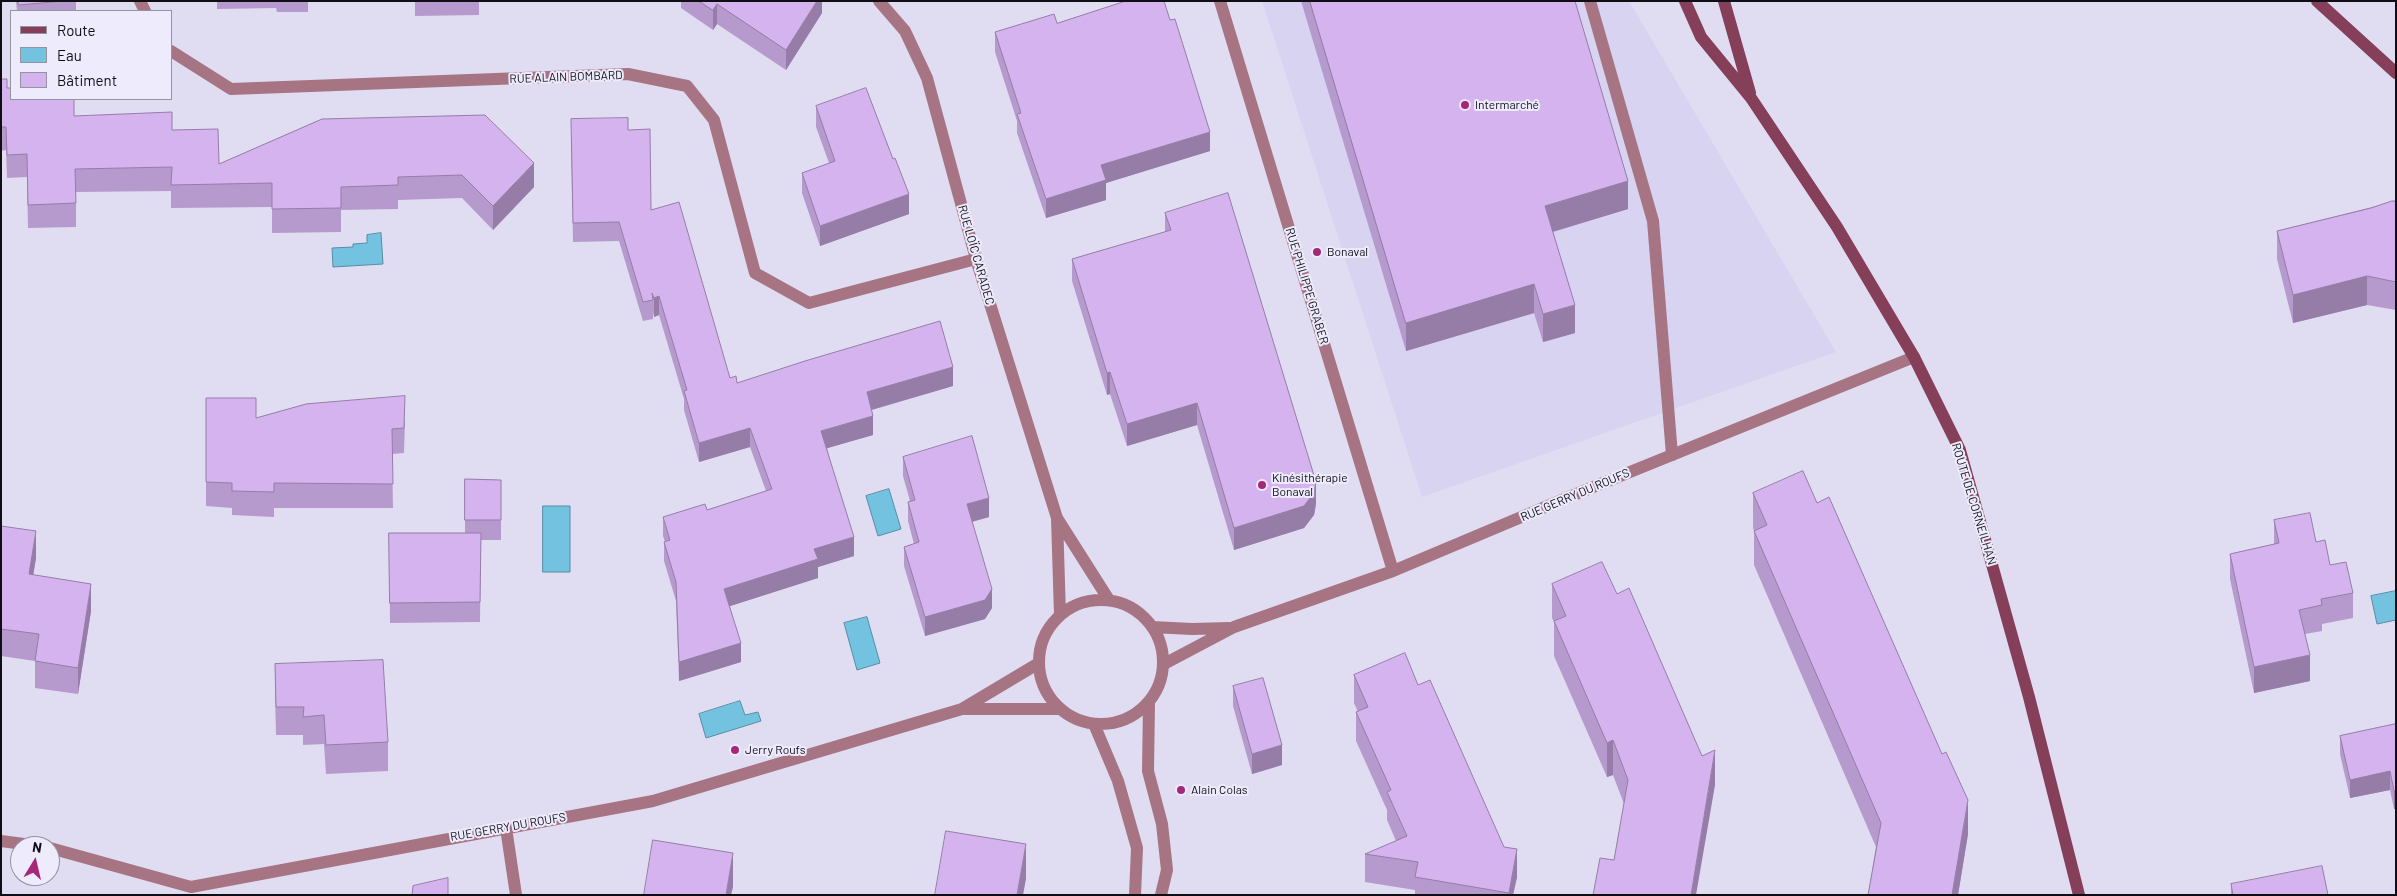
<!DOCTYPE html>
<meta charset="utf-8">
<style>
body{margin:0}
#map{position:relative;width:2397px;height:896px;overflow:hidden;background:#e0ddf3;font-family:Barlow,sans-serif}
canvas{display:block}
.frame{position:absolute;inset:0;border:2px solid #0f0e15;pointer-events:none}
.legend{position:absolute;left:10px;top:10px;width:162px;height:90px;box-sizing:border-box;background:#edebfc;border:1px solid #9493a0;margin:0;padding:6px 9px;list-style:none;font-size:15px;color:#0f0e15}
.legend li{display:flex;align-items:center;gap:10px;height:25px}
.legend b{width:25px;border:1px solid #9493a0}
.north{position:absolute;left:10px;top:836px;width:50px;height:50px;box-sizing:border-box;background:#edebfc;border:1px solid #9493a0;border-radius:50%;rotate:9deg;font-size:14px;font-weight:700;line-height:20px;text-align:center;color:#0f0e15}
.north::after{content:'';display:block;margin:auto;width:18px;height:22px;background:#a4277a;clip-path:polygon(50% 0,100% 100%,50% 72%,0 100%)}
</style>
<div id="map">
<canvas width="2397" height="896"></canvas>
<div class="frame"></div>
<ul class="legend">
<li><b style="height:6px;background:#863f59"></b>Route</li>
<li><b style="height:14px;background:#73c3e0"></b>Eau</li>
<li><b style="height:14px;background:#d5b3ee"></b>Bâtiment</li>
</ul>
<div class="north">N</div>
</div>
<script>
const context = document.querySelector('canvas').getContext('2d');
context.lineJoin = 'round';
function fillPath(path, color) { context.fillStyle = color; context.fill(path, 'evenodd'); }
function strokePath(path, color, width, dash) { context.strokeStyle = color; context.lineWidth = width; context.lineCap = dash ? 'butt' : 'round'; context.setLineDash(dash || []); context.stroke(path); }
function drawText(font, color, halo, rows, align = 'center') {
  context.font = font + ' Barlow,sans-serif'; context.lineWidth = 4; context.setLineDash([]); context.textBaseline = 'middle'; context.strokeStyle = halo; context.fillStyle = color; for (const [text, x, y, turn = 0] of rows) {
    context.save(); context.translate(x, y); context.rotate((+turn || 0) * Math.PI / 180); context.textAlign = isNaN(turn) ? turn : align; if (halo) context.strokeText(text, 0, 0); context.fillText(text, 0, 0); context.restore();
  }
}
fillPath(new Path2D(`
 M1262,1H1629L1836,352L1422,497Z`), '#d7d3f0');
const water = new Path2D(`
 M381,233L383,264L333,267L332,248L353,247V244L367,243V235Z
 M889,489L901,529L878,536L866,496Z
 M543,506H570V572H543Z
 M2396,591V620L2377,624L2371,596Z
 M867,617L880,663L857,670L844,623Z
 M740,701L745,715L758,712L761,721L706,738L699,714Z`);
fillPath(water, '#73c3e0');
strokePath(water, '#558da3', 1);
strokePath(new Path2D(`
 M1590,1L1653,221L1672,455`), '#a77484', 12);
strokePath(new Path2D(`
 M140,1L145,11
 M879,1L905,31L927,78L976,259L1057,518L1109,600
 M1220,1L1393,571
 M171,51L231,89L628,74L687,86L714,120L755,273L809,303L976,259
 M1057,518L1060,615
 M1039 662a62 62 0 1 1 124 0a62 62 0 1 1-124 0Z
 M1152,627L1192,629L1229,628
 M1164,664L1234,627L1393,571L1588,489L1914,357
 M1149,702L1148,771L1162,824L1167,870L1161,895
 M962,709H1061
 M1094,724L1118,781L1137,848L1135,895
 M506,828L516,895
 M1,841L39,846
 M50,848L191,887L653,801L962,709L1039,663`), '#a77484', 12);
strokePath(new Path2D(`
 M1685,1L1701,37L1751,98L1837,227L1914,357L1960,450L2029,697L2079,895
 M1724,1L1750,93
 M2317,1L2396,73`), '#863f59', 12);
fillPath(new Path2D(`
 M16,1H76V11H17Z
 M217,1H308V12H277L276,8L217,9Z
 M415,1H479V15L415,16Z
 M681,1H822V13L786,70L717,24L713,30L681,8Z
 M1301,1H1575L1628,209L1553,232L1575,333L1543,342L1534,313L1406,351Z
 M1057,23L1210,151L1106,183V200L1046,218L1017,133V121L995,52V32Z
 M1,79L7,88L74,116L172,130L219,164L322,119L534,187L493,230L462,198L398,200V209L341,210V232L272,233V207L171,208V191L76,192V227L28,228L27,177L7,178L6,150L1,151Z
 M816,106L909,214L820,246L802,193V173L829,163L816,127Z
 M628,130L651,210L730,378L737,383L953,386L872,410L873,435L827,448L854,556L818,567V578L730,606L741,662L679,681L676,601L664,561V542H665L663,536V517L707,510L766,491L750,447L699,462L684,410V399L659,315L654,317L653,312V319L643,321L619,241L573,242L571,138Z
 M2396,201V310L2367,305L2293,323L2277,259V231Z
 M1165,213L1316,504L1314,515L1304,528L1234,550L1197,425L1127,446L1110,394L1107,395L1072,281V259L1165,232Z
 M206,398L256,418L405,421L404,453L392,454L393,508H274V517L232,515V508L206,506Z
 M903,457L989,517L972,522L992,608L985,619L925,636L904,566V547L914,544L908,521V502L910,501L903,476Z
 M465,479L501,480V540H481L480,622L390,623L389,533H465Z
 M1753,493L1817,503L1968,834L1958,895H1868L1876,847L1754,565V531L1753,528Z
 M2274,520L2316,542L2330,565L2353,593V618L2322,624V631L2305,634L2310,681L2254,693L2230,579V554L2274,544Z
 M1,526L36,558L33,575L91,611L78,694L35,688V661L1,656Z
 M1552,584L1617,594L1702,756L1715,785L1614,860L1624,804L1613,775L1607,777L1554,656V622L1552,618Z
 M275,664L388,742V771L326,774L324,744L303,745V735H276L275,693Z
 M1354,675L1418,685L1517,877L1513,895H1415V890L1365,882V854L1396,841L1387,820V810L1356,741V712H1358L1354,703Z
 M1233,686L1282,765L1252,774L1233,706Z
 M2396,724V809H2394L2390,790L2350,798L2340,754V736Z
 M2231,884L2328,895H2231Z`), '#b79acd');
fillPath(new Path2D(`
 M817,1H822V13L786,70V50Z
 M717,4V24L713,30V10Z
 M1210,132V151L1106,183V200L1046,218V199L1101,165Z
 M534,163V187L493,230V206Z
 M1628,181V209L1545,234V206Z
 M909,194V214L820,246V226Z
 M2367,276V305L2293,323V295Z
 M1534,284V313L1406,351V323Z
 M659,296V315L654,317V298Z
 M1575,305V333L1543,342V314Z
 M953,367V386L867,411V392Z
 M1110,372V394L1107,395V373Z
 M1197,403V425L1127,446V424Z
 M873,416V435L821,450V431Z
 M750,428V447L699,462V443Z
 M1316,482V504L1314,515L1304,528L1234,550V528Z
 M989,498V517L967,523V504Z
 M36,531V558L29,601V574Z
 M854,537V556L818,567V578L724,608V589L814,549Z
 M91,584V611L78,694V668Z
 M992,589V608L985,619L925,636V617Z
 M741,643V662L679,681V662Z
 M2310,655V681L2254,693V667Z
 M1613,740V775L1607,777V743Z
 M1282,745V765L1252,774V754Z
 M1715,750V785L1696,895H1691Z
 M2390,771V790L2350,798V780Z
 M2394,791H2396V809H2394Z
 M1968,800V834L1958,895H1952Z
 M1026,844V879L1023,895H1017Z
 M1517,849V877L1513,895H1509Z
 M733,853V887L731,895H726Z`), '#957da7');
const building = new Path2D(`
 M18,1H63L19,5Z
 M699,1H817L786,50L717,4L713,10Z
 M1126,1H1164L1170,20L1175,19L1210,132L1101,165L1106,180L1046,199L1017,114L1021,113L995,32L1054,14L1057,23Z
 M1310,1H1575L1628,181L1545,206L1575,305L1543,314L1534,284L1406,323Z
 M1,79H7V88H11V99H74V116L172,112V130L218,129L219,164L322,119L485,115L534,163L493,206L462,175L398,177V185L341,187V208L272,209V183L171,185L172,167L75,169L76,203L28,205L27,154L7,155L6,127H1Z
 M866,88L893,159L895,158L909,194L820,226L802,173L835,161L816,106Z
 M628,118V130L650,129L651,210L679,202L730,378L736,376L737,383L805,361L940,321L953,367L867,392L873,416L821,431L854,537L814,549L818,559L724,589L741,643L679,662L676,582L664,542L670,540L663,517L705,504L707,510L772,489L750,428L699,443L684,391L687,390L659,296L654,298L652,293L653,300L643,302L619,222L573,223L571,119Z
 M1228,193L1316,482L1314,493L1304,506L1234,528L1197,403L1127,424L1110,372L1107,373L1072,259L1171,230L1165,213Z
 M2392,201H2396V282L2367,276L2293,295L2277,231L2371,208Z
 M405,396L404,428L392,429L393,484L274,483V492L232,491V483L206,482V398H256V418L306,404Z
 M972,436L989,498L967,504L992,589L985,600L925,617L904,547L919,542L908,502L915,500L903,457Z
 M1803,471L1817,503L1829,497L1942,754L1946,752L1968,800L1952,895H1868L1881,823L1754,531L1767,525L1753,493Z
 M465,479L501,480V520H465Z
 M2310,513L2316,542L2325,540L2330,565L2346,562L2353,593L2321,599L2322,605L2299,610L2310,655L2254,667L2230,554L2279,543L2274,520Z
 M1,526L36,531L29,574L91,584L78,668L35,661L39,634L1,629Z
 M389,533H481L480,602L390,603Z
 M1602,562L1617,594L1629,588L1702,756L1715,750L1691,895H1593L1600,858L1614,860L1628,780L1613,740L1607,743L1554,621L1566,616L1552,584Z
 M1405,653L1418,685L1430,680L1504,847L1517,849L1509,893L1415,877L1418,862L1365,854L1407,836L1387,792L1391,790L1356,712L1368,707L1354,675Z
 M383,660L388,742L326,745L324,715L303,717L304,707H276L275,664Z
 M1263,678L1282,745L1252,754L1233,686Z
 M2396,724V791H2394L2390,771L2350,780L2340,736Z
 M946,831L1026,844L1017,895H935Z
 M653,840L733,853L726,895H644Z
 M2322,866L2328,895H2233L2231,884Z
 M448,878V895H412L413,886Z`);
fillPath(building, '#d5b3ee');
strokePath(building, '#957da7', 1);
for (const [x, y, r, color] of [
 [1465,105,5,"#a4277a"],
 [1317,252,5,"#a4277a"],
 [1262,485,5,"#a4277a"],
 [735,750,5,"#a4277a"],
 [1181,790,5,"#a4277a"]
]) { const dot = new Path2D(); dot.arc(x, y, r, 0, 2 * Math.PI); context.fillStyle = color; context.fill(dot); strokePath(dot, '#edebfc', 2); }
drawText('12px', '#0f0e15', '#edebfc', [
 ["RUE ALAIN BOMBARD",566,77,-2],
 ["RUE LOÏC CARADEC",976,255,74],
 ["RUE PHILIPPE GRABER",1307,286,73],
 ["RUE GERRY DU ROUFS",1575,495,-23],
 ["ROUTE DE CORNEILHAN",1974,504,73],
 ["RUE GERRY DU ROUFS",508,827,-10]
]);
drawText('12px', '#0f0e15', '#edebfc', [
 ["Intermarché",1475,105],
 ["Bonaval",1327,252],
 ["Kinésithérapie",1272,478],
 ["Bonaval",1272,492],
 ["Jerry Roufs",745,750],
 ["Alain Colas",1191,790]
], 'left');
</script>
